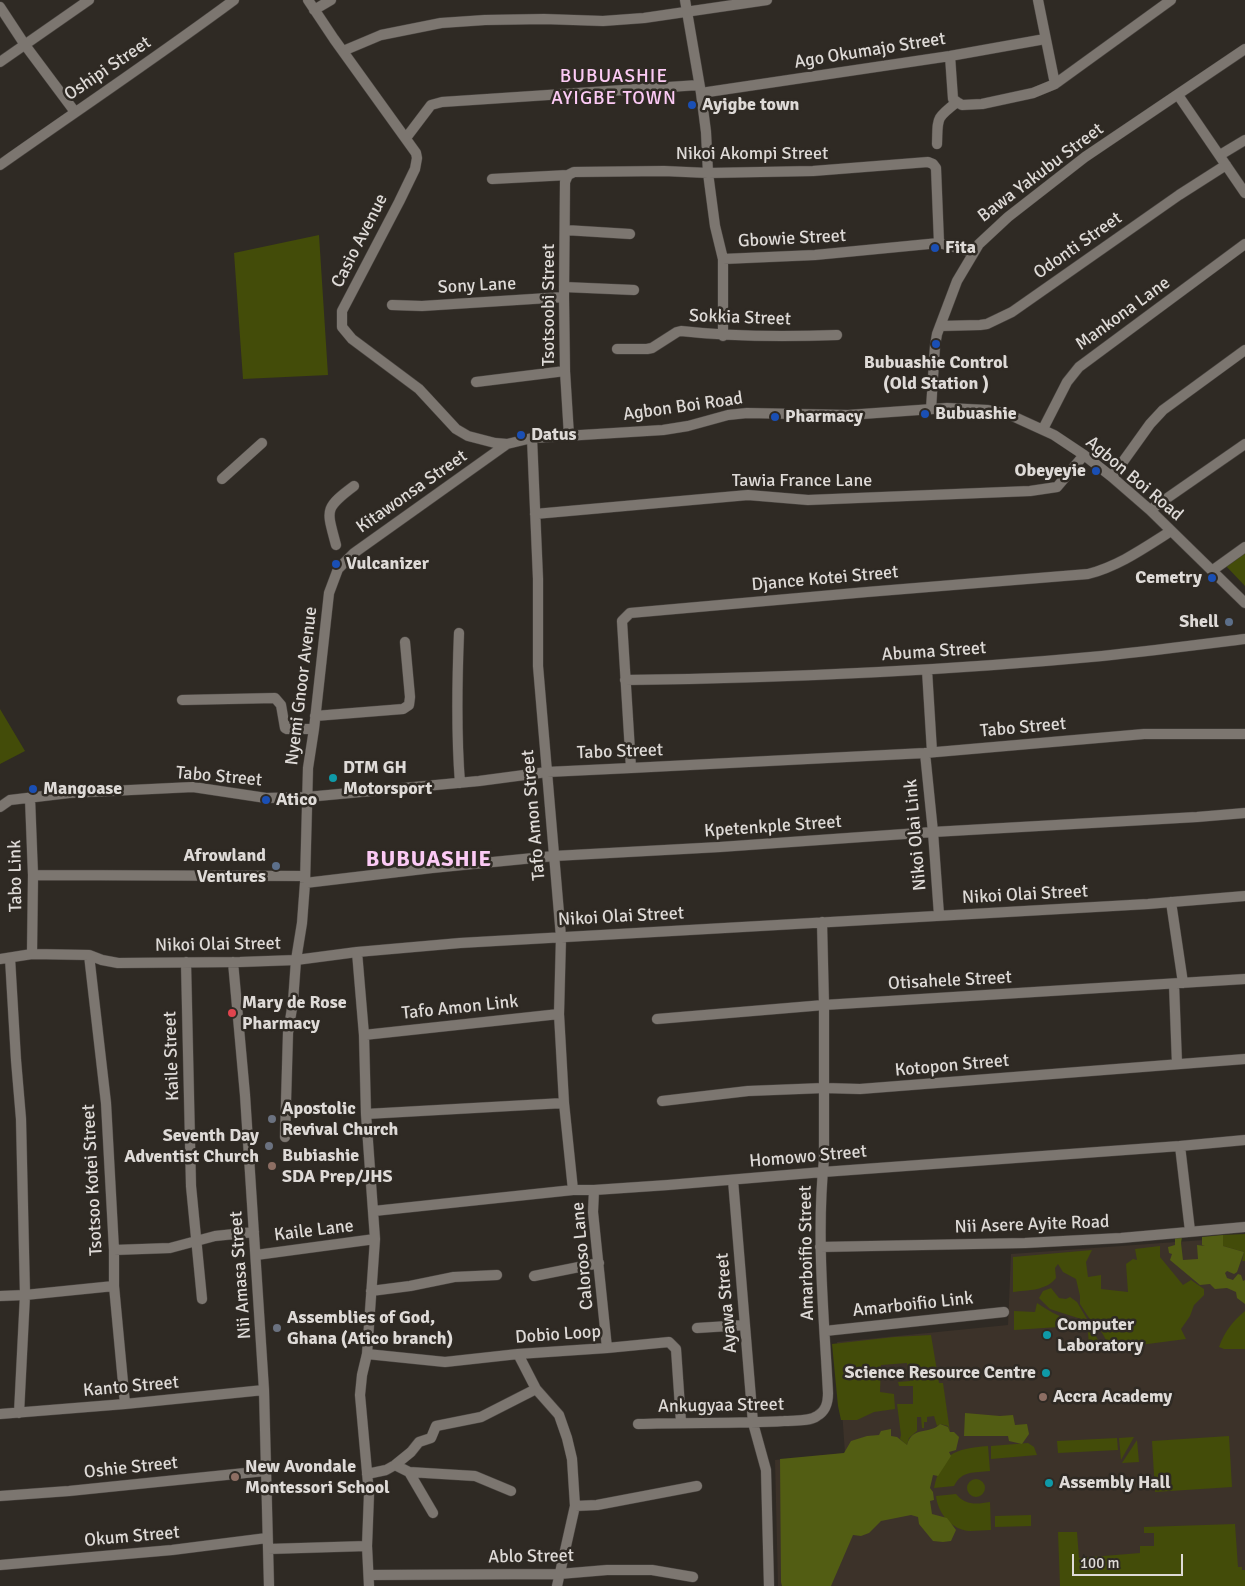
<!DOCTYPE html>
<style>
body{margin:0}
#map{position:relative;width:1245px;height:1586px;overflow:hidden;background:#2f2a24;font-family:Signika,sans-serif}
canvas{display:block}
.scale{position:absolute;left:1072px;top:1554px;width:111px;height:22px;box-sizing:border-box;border:2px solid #dedad7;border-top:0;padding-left:6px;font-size:15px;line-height:18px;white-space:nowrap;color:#dedad7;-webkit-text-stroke:4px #2f2a24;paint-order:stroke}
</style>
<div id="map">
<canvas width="1245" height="1586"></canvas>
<div class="scale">100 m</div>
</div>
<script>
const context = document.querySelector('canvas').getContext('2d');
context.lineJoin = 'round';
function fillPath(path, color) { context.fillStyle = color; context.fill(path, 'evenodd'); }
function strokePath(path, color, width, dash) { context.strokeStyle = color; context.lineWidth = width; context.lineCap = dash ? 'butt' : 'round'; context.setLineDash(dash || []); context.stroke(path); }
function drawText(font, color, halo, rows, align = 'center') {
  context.font = font + ' Signika,sans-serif'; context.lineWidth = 5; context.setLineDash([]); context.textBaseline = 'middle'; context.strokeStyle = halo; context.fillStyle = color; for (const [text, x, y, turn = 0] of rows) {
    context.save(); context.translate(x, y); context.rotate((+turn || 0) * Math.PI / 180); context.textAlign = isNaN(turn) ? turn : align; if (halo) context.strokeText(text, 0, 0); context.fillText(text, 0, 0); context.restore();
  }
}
fillPath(new Path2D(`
 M1245,1237V1586H778L775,1460L845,1453L837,1342L1008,1325L1011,1254Z`), '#3c3229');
fillPath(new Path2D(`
 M319,235L328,375L243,379L234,253Z
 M1245,552V586L1226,566Z
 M0,709L25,751L0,764Z
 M1245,1234V1261H1242L1244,1252L1223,1246V1235Z
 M1160,1246V1257L1183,1285L1191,1280L1204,1289V1295L1194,1305L1190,1316L1181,1329L1186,1339L1140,1345L1110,1347L1101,1331L1089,1318L1080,1304V1296L1076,1279L1063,1272L1058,1264L1055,1268L1056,1278C1046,1291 1028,1290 1013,1292V1257L1092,1250L1086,1262L1088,1277L1101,1275V1289L1128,1292L1126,1264L1133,1259L1137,1260L1135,1249Z
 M1051,1288L1059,1298L1066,1299L1070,1297L1077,1302L1087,1319L1084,1320L1050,1309L1039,1298L1043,1291Z
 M1037,1303C1047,1310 1058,1316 1070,1320C1077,1322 1084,1320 1089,1325L1014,1330V1311L1035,1312Z
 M1245,1311V1349H1224L1219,1347C1225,1331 1232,1322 1245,1311Z
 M1092,1329L1103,1349L1089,1348L1088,1331Z
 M931,1335L939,1383H943L950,1432L948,1426L940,1424L937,1426L934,1416L927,1417V1422H924V1428H922L921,1417H917V1431L909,1438L907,1445L900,1439L901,1435L897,1404H913V1386H899L898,1382L910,1381L907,1363L881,1365L880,1392L894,1394L895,1409L874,1412L857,1420H841L838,1406L832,1344L894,1337Z
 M1229,1436L1232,1487L1155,1492L1152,1441Z
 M1134,1437L1121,1460L1119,1438Z
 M1117,1438L1118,1450L1058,1453L1057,1441Z
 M1137,1440L1139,1462L1122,1463Z
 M1028,1443L1034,1447L1037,1455L991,1459V1446Z
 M988,1446L990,1471C974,1473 962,1470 954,1486L934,1488C942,1453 953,1449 988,1446Z
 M967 1488a9 9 0 1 1 18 0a9 9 0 1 1-18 0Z
 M956,1494C966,1506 977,1504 990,1502L991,1530C984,1530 977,1531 970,1531C952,1530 938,1514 936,1496Z
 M1031,1515V1526L995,1527V1516Z
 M1235,1524L1238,1567H1242V1570H1245V1586H1060L1058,1532H1077L1079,1558L1140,1553V1546H1154V1533H1144V1527Z`), '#434c09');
fillPath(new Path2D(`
 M1223,1235V1246L1244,1252L1237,1272L1234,1274L1227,1271L1225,1273L1227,1278L1233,1280L1238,1274L1241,1275L1243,1281L1245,1280V1304L1237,1298L1236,1292L1227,1288L1215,1289L1210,1284L1200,1285L1170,1260L1172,1254L1169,1253L1168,1247L1175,1245V1238L1182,1237L1181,1243L1183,1260L1198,1259L1197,1245L1205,1246L1202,1245V1237Z
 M965,1413L1000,1416L1013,1415L1015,1425L1027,1424L1029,1434L1022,1444L1009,1441L1008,1436H964Z
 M940,1424L948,1427L950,1432H954L959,1437L956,1450L949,1452L951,1456L938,1476L933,1475L930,1488L933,1492L934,1500L930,1501L932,1514L947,1518L956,1530L951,1541L943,1542L933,1541L919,1524L918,1517L911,1515L881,1521L869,1533L861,1536L853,1535L831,1586H782L781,1582L780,1459L844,1453L851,1441L867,1436L879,1435L881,1431L891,1429V1436L897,1437L907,1445C913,1425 930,1435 940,1424Z`), '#525d13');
const minor = new Path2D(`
 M308,0L334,39L416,153L417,158L415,169L399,202L342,311V327L352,339L419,389L456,429L468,436L495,443L507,444L532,438L663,430L688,426L728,415L747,413L848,415L947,408L987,410L1008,414L1054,435L1084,455L1112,477L1150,510L1245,603
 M685,0L701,93L706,132L708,173L715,226L723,259L815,255L939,243L972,252
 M1038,0L1055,84
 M0,7L25,45L75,112
 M314,10L331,0
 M343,51L381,35L441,23L485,20L544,19L603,21L644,18L767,0
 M950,56L953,99L957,102L962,105L982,104L1033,93L1055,84L1171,0
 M0,62L89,0
 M701,93L950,56L1045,39
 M1178,95L1245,193
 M406,138L431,105L442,102L699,85
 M937,144C938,118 935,119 957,102
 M1220,155L1245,140
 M0,165C78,110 157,57 234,0
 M568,175L565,182L564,297L565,371L569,436
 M492,179L568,175L574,172L664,171L708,173L813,171L928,162L933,164L936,168L939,243
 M565,230L630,234
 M723,259V336
 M564,287L634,290
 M392,305L422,306L564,297
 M940,326L980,325L987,324L1012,312L1179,195L1226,165
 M617,349H647L652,348L677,332L681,331C734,337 785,337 837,335
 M476,382L565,371
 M931,409L935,346L937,334L957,281L979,244L1008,217L1085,157L1245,49
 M1043,429L1067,382L1079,367L1245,244
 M532,438L538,579V666L561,937L559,1014L564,1103L573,1190
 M1112,477L1150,424L1163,410L1245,350
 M222,479L262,443
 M1150,510L1245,444
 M535,514L748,495L808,500L1030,491L1057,487L1084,455
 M336,545C327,510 323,509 354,486
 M1213,570L1245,547
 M459,633C457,683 456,733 460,783
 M927,670L932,752
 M625,680C784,678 943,671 1102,656C1150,651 1197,645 1245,639
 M182,700L275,698L281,705L285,728L287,729H314
 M315,716L403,709L409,705L410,697L405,642
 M925,753L933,832L939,915
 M631,768L622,621L630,613L867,592L1088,574C1119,566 1144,548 1171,531
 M30,798L33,875L32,954
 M0,807L10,800L69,793L193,787L266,798L307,797L479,781L547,772L631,768L925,753L1144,734H1245
 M33,875L305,876
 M305,883L432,868L554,856L720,847L933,832L1197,817L1245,813
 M1171,902L1183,983
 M357,952L364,1035L366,1114L375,1239L367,1354L362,1375L360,1395L369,1494L367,1546L369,1586
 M89,955L106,1103L114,1250V1286L125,1404
 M10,958L16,1060L21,1119L25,1295L19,1413
 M0,959L32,954L89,955L102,960L118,963L240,962L296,960L357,952L460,943L1148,904L1245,896
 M186,962L191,1186L202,1299
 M233,962L245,1095L264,1390L269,1586
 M1174,984L1177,1064
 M657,1019L824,1005L1245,979
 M364,1035L559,1014
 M662,1101L748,1091L824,1088L860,1089L1245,1059
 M366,1114L564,1103
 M285,1137L288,1033L293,1002L296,960L302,923L305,883L308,768L314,729L329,593L338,569L354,553L507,444
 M1180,1146L1190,1231
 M733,1180L753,1423L766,1470L769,1586
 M594,1190L593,1212L607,1348
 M374,1211L573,1190H594L668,1185L823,1172L1180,1146L1245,1140
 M820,1247L1025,1243L1121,1238L1245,1227
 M114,1250L170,1248L215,1236L254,1232
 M256,1255L375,1239
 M534,1276L599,1263
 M371,1291L410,1286L454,1277L497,1275
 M0,1296L25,1295L114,1286
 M697,1328L745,1325
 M825,1331L1004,1312
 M367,1354L445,1362L518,1354L607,1348L669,1342L676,1349L681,1422
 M518,1354L536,1389L559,1415L567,1438L572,1459L575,1506L557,1586
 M0,1414L125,1404L264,1390
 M638,1424C687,1422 735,1424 784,1421C794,1420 809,1422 817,1416C826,1411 828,1403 828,1393C824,1315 816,1237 824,1159V1005L822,922
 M395,1465L409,1472L475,1476L511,1491
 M409,1472L433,1513
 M367,1474L386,1470L395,1465L411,1452L419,1442L431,1438L436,1426L481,1417L536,1389
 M0,1496L69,1491L265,1471
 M575,1506L597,1505L697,1486
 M268,1549L367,1546
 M0,1565L172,1550L267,1538
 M369,1575L559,1574L607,1570H652L693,1577`);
strokePath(minor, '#4b4642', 11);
strokePath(minor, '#7c7670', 10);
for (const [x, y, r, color] of [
 [692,105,5,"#1a4fb4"],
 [935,248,5,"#1a4fb4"],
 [936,344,5,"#1a4fb4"],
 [925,414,5,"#1a4fb4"],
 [775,417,5,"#1a4fb4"],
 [521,435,5,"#1a4fb4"],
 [1096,471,5,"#1a4fb4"],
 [336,564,5,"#1a4fb4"],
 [1212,578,5,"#1a4fb4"],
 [1229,622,5,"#5c6f8a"],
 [333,778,5,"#0f9aa8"],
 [33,789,5,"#1a4fb4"],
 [266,800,5,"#1a4fb4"],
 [276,866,5,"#5c6f8a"],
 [232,1013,5,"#e0444e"],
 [272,1119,5,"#6b7280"],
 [269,1146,5,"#6b7280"],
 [272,1166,5,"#8d6e63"],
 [277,1328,5,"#6b7280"],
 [1047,1335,5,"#0f9aa8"],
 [1046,1373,5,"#0f9aa8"],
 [1043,1397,5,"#8d6e63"],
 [235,1477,5,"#8d6e63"],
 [1049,1483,5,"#0f9aa8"]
]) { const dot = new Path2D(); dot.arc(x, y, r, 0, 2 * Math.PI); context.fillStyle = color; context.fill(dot); strokePath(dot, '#2f2a24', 2); }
drawText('18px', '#dedad7', '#2f2a24', [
 ["Ago Okumajo Street",870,51,-9],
 ["Oshipi Street",108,69,-34],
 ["Nikoi Akompi Street",752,154],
 ["Bawa Yakubu Street",1041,173,-37],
 ["Gbowie Street",792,239,-3],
 ["Casio Avenue",360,241,-63],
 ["Odonti Street",1078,246,-35],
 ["Sony Lane",477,286,-3],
 ["Tsotsoobi Street",549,305,-90],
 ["Mankona Lane",1123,314,-36],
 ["Sokkia Street",740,318,2],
 ["Agbon Boi Road",683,407,-8],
 ["Agbon Boi Road",1134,479,40],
 ["Tawia France Lane",802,481],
 ["Kitawonsa Street",412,492,-35],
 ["Djance Kotei Street",825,579,-5],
 ["Abuma Street",934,652,-4],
 ["Nyemi Gnoor Avenue",302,686,-83],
 ["Tabo Street",1023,728,-5],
 ["Tabo Street",620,752,-2],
 ["Tabo Street",219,777,5],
 ["Tafo Amon Street",534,815,-95],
 ["Kpetenkple Street",773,827,-4],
 ["Nikoi Olai Link",916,835,-95],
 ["Tabo Link",16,876,-91],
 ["Nikoi Olai Street",1025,895,-3],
 ["Nikoi Olai Street",621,917,-3],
 ["Nikoi Olai Street",218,945,-1],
 ["Otisahele Street",950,981,-3],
 ["Tafo Amon Link",460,1008,-6],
 ["Kaile Street",172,1056,-92],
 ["Kotopon Street",952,1066,-5],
 ["Homowo Street",808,1157,-5],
 ["Tsotsoo Kotei Street",93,1180,-93],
 ["Nii Asere Ayite Road",1032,1225,-2],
 ["Kaile Lane",314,1231,-7],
 ["Amarboifio Street",807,1253,-91],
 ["Caloroso Lane",583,1256,-95],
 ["Nii Amasa Street",241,1275,-94],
 ["Ayawa Street",727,1303,-95],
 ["Amarboifio Link",913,1305,-6],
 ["Dobio Loop",558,1335,-4],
 ["Kanto Street",131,1387,-5],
 ["Ankugyaa Street",721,1406,-1],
 ["Oshie Street",131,1468,-6],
 ["Okum Street",132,1537,-5],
 ["Ablo Street",531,1557,-1]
]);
drawText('bold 18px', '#dedad7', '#2f2a24', [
 ["Ayigbe town",702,105],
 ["Fita",945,248],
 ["Bubuashie Control",936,363,"center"],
 ["(Old Station )",936,384,"center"],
 ["Bubuashie",935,414],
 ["Pharmacy",785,417],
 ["Datus",531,435],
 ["Obeyeyie",1086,471,"right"],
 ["Vulcanizer",346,564],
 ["Cemetry",1202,578,"right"],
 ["Shell",1219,622,"right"],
 ["DTM GH",343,768],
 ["Motorsport",343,789],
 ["Mangoase",43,789],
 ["Atico",276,800],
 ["Afrowland",266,856,"right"],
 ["Ventures",266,877,"right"],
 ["Mary de Rose",242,1003],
 ["Pharmacy",242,1024],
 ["Apostolic",282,1109],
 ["Revival Church",282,1130],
 ["Seventh Day",259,1136,"right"],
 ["Adventist Church",259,1157,"right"],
 ["Bubiashie",282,1156],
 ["SDA Prep/JHS",282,1177],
 ["Assemblies of God,",287,1318],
 ["Ghana (Atico branch)",287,1339],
 ["Computer",1057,1325],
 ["Laboratory",1057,1346],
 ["Science Resource Centre",1036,1373,"right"],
 ["Accra Academy",1053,1397],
 ["New Avondale",245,1467],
 ["Montessori School",245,1488],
 ["Assembly Hall",1059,1483]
], 'left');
context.letterSpacing = '1px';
drawText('19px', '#fccaf5', '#2f2a24', [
 ["BUBUASHIE",614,77],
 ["AYIGBE TOWN",614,99]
]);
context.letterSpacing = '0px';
context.letterSpacing = '1px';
drawText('bold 22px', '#fccaf5', '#2f2a24', [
 ["BUBUASHIE",429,860]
]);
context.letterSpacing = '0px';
</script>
